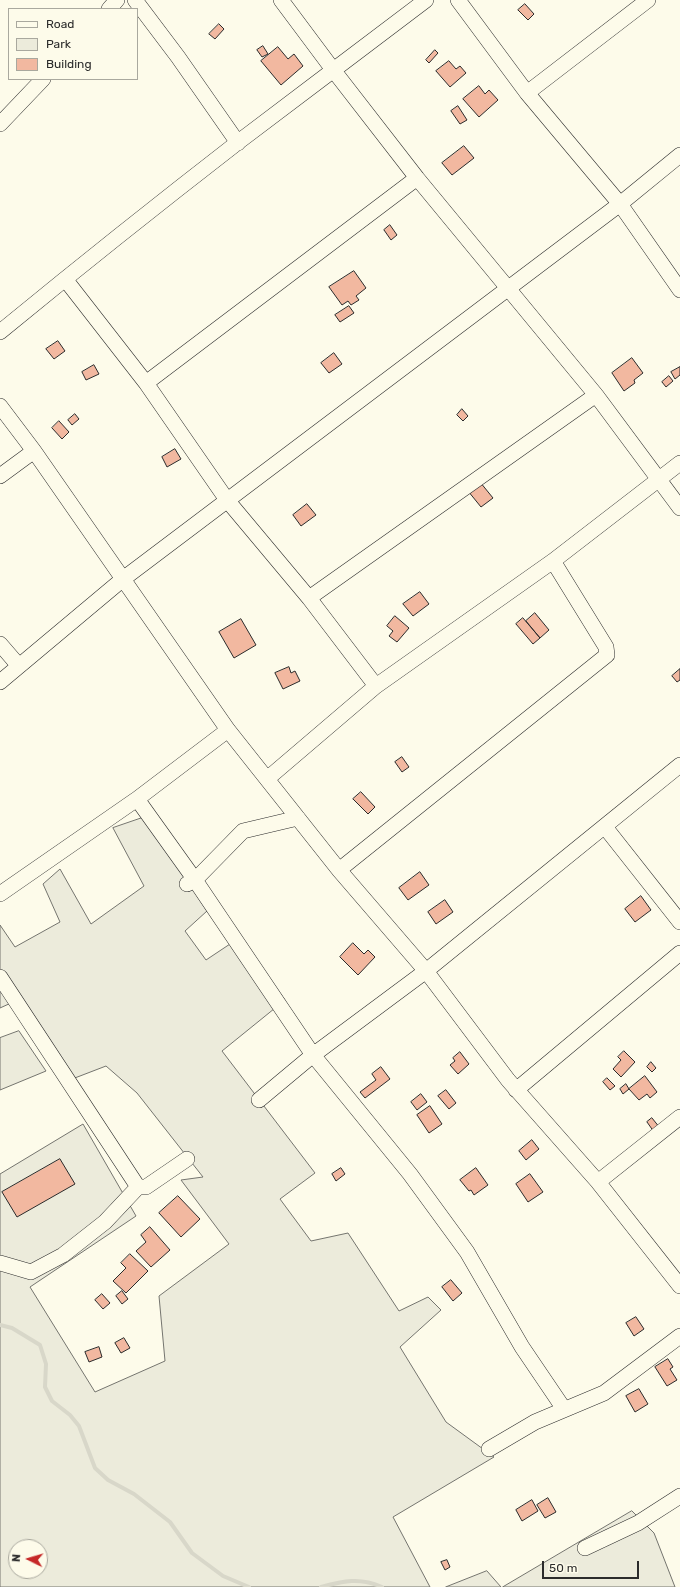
<!DOCTYPE html>
<style>
body{margin:0}
#map{position:relative;width:680px;height:1587px;overflow:hidden;background:#fdfbea;font-family:Rubik,sans-serif}
canvas{display:block}
.legend{position:absolute;left:8px;top:8px;width:130px;height:72px;box-sizing:border-box;background:#fdfbea;border:1px solid #a9a89e;margin:0;padding:5px 7px;list-style:none;font-size:12px;color:#2b2b2b}
.legend li{display:flex;align-items:center;gap:8px;height:20px}
.legend b{width:20px;border:1px solid #a9a89e}
.north{position:absolute;left:8px;top:1539px;width:40px;height:40px;box-sizing:border-box;background:#fdfbea;border:1px solid #a9a89e;border-radius:50%;rotate:275deg;font-size:11px;font-weight:700;line-height:16px;text-align:center;color:#2b2b2b}
.north::after{content:'';display:block;margin:auto;width:14px;height:18px;background:#c62828;clip-path:polygon(50% 0,100% 100%,50% 72%,0 100%)}
.scale{position:absolute;left:542px;top:1561px;width:97px;height:18px;box-sizing:border-box;border:2px solid #2b2b2b;border-top:0;padding-left:5px;font-size:12px;line-height:14px;white-space:nowrap;color:#2b2b2b;-webkit-text-stroke:3px #fdfbea;paint-order:stroke}
</style>
<div id="map">
<canvas width="680" height="1587"></canvas>
<ul class="legend">
<li><b style="height:5px;background:#fdfbea"></b>Road</li>
<li><b style="height:11px;background:#ecebdb"></b>Park</li>
<li><b style="height:11px;background:#f2b8a0"></b>Building</li>
</ul>
<div class="north">N</div>
<div class="scale">50 m</div>
</div>
<script>
const context = document.querySelector('canvas').getContext('2d');
context.lineJoin = 'round';
function fillPath(path, color) { context.fillStyle = color; context.fill(path, 'evenodd'); }
function strokePath(path, color, width, dash) { context.strokeStyle = color; context.lineWidth = width; context.lineCap = dash ? 'butt' : 'round'; context.setLineDash(dash || []); context.stroke(path); }
const green = new Path2D(`
 M145,817L207,911L185,931L206,960L239,938L285,1000L222,1051L315,1173L280,1199L311,1241L348,1233L399,1311L428,1297L441,1310L400,1347L446,1422L494,1457L393,1517L430,1587H0V1174L83,1124L136,1216L30,1287L95,1392L165,1361L159,1296L229,1244L181,1180L203,1177L137,1093L106,1066L67,1081L11,1003L0,1008V925L15,947L60,922L43,884L60,869L91,924L144,886L113,828ZM16,1547H40V1571H16Z
 M19,1031L46,1071L0,1090V1038Z
 M632,1511L654,1533L675,1587H503Z
 M487,1571L501,1587H446Z`);
fillPath(green, '#ecebdb');
strokePath(green, '#74746e', 1);
strokePath(new Path2D(`
 M0,1325L12,1328L40,1345L46,1364L45,1387L52,1401L70,1415L79,1426L95,1468L108,1480L134,1494L170,1522L192,1553L223,1576L249,1587
 M321,1587C343,1581 360,1577 382,1587`), '#d8d7c9', 4);
const building = new Path2D(`
 M525,4L534,14L528,20L518,10Z
 M219,24L224,29L215,39L209,34Z
 M263,46L268,54L262,57L257,50Z
 M278,47L288,59L294,54L303,66L281,85L261,61Z
 M435,50L438,53L429,63L426,60Z
 M449,61L456,69L460,66L466,73L450,87L436,71Z
 M479,86L485,94L489,90L498,100L479,117L463,99Z
 M458,106L467,120L460,124L451,111Z
 M464,146L474,158L452,175L442,163Z
 M390,225L397,235L391,240L384,230Z
 M354,271L366,288L356,296L359,300L351,305L348,301L342,305L329,287Z
 M349,306L354,313L340,322L335,315Z
 M58,341L65,351L54,359L46,349Z
 M334,353L342,364L329,373L321,363Z
 M632,358L643,373L634,380L635,383L624,391L612,373Z
 M94,365L99,374L86,380L82,372Z
 M680,367V375L675,379L671,372Z
 M669,376L673,381L666,387L662,382Z
 M462,409L468,416L463,421L457,415Z
 M75,414L79,419L72,425L68,420Z
 M59,421L69,432L62,439L52,428Z
 M175,449L181,459L167,467L162,457Z
 M480,482L493,498L481,507L468,491Z
 M307,504L316,515L301,526L293,515Z
 M420,592L429,604L413,616L403,604Z
 M535,613L549,630L540,638L526,621Z
 M395,616L409,628L397,642L389,636L393,631L387,626Z
 M523,618L540,638L533,644L516,624Z
 M241,619L256,645L234,658L219,632Z
 M289,667L291,673L295,671L300,681L283,689L275,673Z
 M680,669V680L677,682L672,676Z
 M402,757L409,767L402,772L395,762Z
 M361,792L375,807L368,814L353,799Z
 M420,872L429,885L408,900L399,888Z
 M641,896L651,910L635,922L625,909Z
 M445,900L453,912L436,924L428,912Z
 M353,943L364,954L368,950L375,957L358,975L340,957Z
 M624,1051L635,1062L621,1077L613,1069L621,1060L618,1057Z
 M460,1052L469,1064L458,1074L450,1065L455,1061L453,1058Z
 M651,1062L656,1068L652,1072L647,1067Z
 M381,1067L390,1079L365,1098L360,1092L376,1080L372,1074Z
 M645,1076L657,1092L650,1098L647,1094L639,1100L629,1089Z
 M607,1078L615,1086L610,1090L603,1082Z
 M626,1084L629,1089L623,1094L620,1089Z
 M446,1090L456,1103L449,1109L438,1096Z
 M421,1094L427,1102L417,1110L411,1102Z
 M430,1106L442,1124L429,1133L417,1115Z
 M652,1118L660,1128L654,1132L647,1122Z
 M532,1140L539,1149L526,1160L519,1151Z
 M60,1159L75,1184L17,1217L2,1192Z
 M341,1168L345,1174L336,1181L332,1174Z
 M476,1168L488,1185L474,1195L471,1190L469,1191L460,1180Z
 M530,1174L543,1192L528,1202L516,1184Z
 M178,1196L200,1219L181,1237L159,1213Z
 M150,1227L170,1250L151,1267L136,1251L146,1242L141,1235Z
 M130,1254L148,1271L126,1293L113,1281L126,1268L121,1263Z
 M451,1280L462,1293L453,1301L442,1287Z
 M122,1291L128,1299L122,1304L116,1296Z
 M102,1294L110,1303L103,1309L95,1300Z
 M636,1317L644,1329L634,1336L626,1323Z
 M124,1338L130,1348L121,1353L115,1343Z
 M99,1347L102,1357L89,1362L85,1352Z
 M668,1359L673,1367L670,1369L677,1380L667,1386L655,1367Z
 M639,1389L648,1404L635,1412L626,1396Z
 M548,1498L556,1512L545,1518L537,1505Z
 M532,1500L538,1511L522,1521L516,1510Z
 M447,1560L450,1567L445,1570L441,1562Z`);
fillPath(building, '#f2b8a0');
strokePath(building, '#2b2b2b', 1);
const minor = new Path2D(`
 M135,0L178,57L238,143
 M281,0L334,71L417,178L596,395L680,508
 M458,0L527,93L620,204L680,290
 M109,9L117,0
 M527,93L648,0
 M0,124L43,79
 M65,279L146,383L227,500L309,598L376,686
 M0,332C78,268 157,205 237,143C300,95 363,48 426,0
 M146,383L417,178
 M0,406L34,451L228,730L339,870L426,971L508,1080L598,1182L680,1286
 M0,476L34,451
 M309,598L596,395
 M0,644L19,666
 M0,682L123,579L620,204L680,155
 M267,779L376,686L553,561L680,463
 M137,799L195,880L313,1055L410,1174L467,1252L522,1347L564,1409
 M605,827L680,922
 M339,870L607,655L606,647L553,561
 M187,884L195,880L243,831L298,818
 M0,894L137,799L228,730
 M0,977L138,1187
 M516,1090L680,953
 M259,1100L313,1055L426,971L680,765
 M598,1182L680,1117
 M0,1263L31,1272L63,1255L105,1222L138,1187H146L187,1159
 M489,1449L535,1422L604,1393L680,1336
 M585,1548L638,1523L680,1496`);
strokePath(minor, '#2b2b2b', 16);
strokePath(minor, '#fdfbea', 15);
</script>
